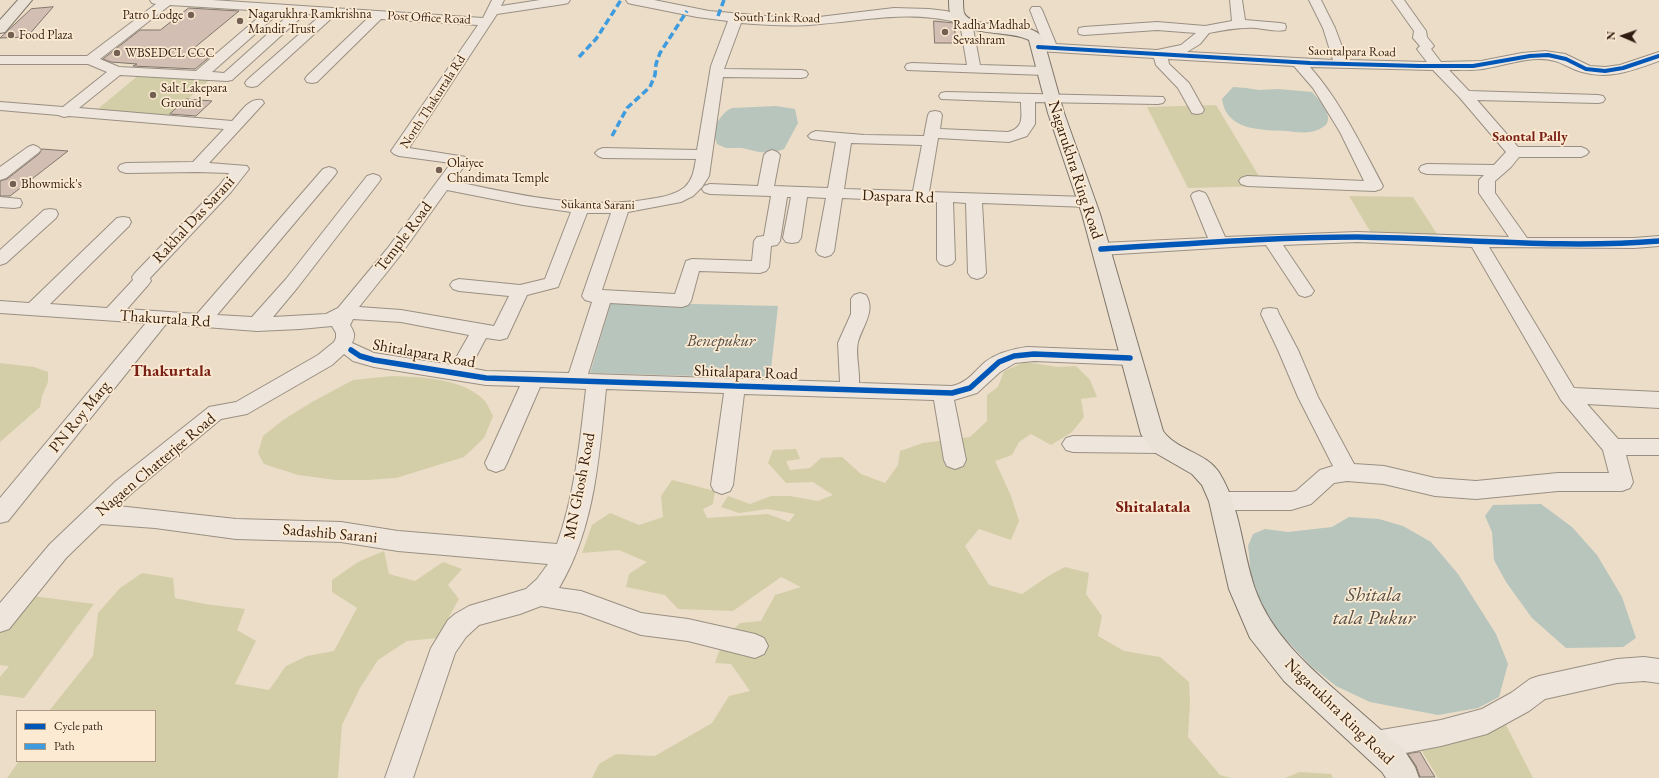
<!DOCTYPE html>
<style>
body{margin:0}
#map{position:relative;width:1659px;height:778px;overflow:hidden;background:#ebddc8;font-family:"EB Garamond",serif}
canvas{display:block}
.legend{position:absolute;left:16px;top:710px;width:140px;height:52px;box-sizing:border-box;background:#fcebd2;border:1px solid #ab9986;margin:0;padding:5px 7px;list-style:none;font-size:12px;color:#321d13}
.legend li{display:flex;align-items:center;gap:8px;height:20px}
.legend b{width:20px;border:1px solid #ab9986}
.north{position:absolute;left:1603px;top:16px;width:40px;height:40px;-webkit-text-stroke:3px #fcebd2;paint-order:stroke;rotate:272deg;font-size:11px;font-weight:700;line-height:16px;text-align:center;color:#321d13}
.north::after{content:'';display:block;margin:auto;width:14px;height:18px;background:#321d13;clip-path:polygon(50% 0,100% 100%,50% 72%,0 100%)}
</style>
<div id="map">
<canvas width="1659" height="778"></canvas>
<ul class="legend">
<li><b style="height:5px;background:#0057b8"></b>Cycle path</li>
<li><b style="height:5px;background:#3e9bde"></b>Path</li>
</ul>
<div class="north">N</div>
</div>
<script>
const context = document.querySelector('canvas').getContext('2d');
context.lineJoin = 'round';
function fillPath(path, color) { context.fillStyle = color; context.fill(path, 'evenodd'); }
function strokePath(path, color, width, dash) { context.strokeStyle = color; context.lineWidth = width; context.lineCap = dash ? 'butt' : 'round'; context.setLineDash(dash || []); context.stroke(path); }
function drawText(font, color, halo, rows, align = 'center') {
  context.font = font + ' "EB Garamond",serif'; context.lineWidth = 3.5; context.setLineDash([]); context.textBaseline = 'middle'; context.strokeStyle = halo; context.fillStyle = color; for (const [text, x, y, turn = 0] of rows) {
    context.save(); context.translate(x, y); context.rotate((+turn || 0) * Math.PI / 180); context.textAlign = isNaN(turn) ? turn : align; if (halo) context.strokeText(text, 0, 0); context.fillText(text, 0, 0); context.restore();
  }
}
fillPath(new Path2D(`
 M140,74L212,78L166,118L93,113Z
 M1216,105L1265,186L1188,188L1147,107Z
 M1349,196L1413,197L1439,237L1373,236Z
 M1025,362L1058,367L1076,366L1090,380L1097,397L1081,399L1084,417L1072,432L1051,445L1031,434L1019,442L1012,455L995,461L1011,496L1019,521L1011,540L979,529L965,546L989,585L1022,594L1050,575L1065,567L1089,573L1086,594L1102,616L1098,636L1124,651L1160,657L1189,682L1190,702L1188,737L1220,775L1231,778H592L599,764L616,754L655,756L712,723L729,696L750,691L731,664L715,663L723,640L740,623L761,621L775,595L801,587L781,577L733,611L678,609L665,595L626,587L629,574L647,562L619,550L582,553L592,525L610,513L639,525L663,517L661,496L672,480L715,491L713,504L703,509L707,518L768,514L789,522L795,514L768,509L739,513L721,507L728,496L750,504L771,496H790L818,501L833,495L813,482L786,483L768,463L773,450L796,449L800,459L786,461L790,470L810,468L821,458L842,457L861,474L885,483L898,465L900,451L923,443L970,437L987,421V395L998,387L1004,371Z
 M0,363L34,367L48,372V382L42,396L40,407L0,442Z
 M392,376C421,377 462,378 484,400C488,404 490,411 493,416L484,438L464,457L396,478L368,480H336L298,475L264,464L258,453L263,436L283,420L312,402L353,380Z
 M384,551L389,574L415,581L443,562L462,569L448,585L459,599L437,638L407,641L378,660L360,688L342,725L338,778H7L19,761H155V711H49L93,656L98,613L120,588L142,573L173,578L175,598L205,604L245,609L237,630L256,641L235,684L269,690L286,666L307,656L334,651L357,608L332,592V580L358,562Z
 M25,595L94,604L24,698L0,695V677L9,666L0,665V626Z
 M1506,725L1533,778H1438L1419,746Z
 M1300,772L1331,774L1333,778H1285Z`), '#d3cea8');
fillPath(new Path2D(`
 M1233,87L1246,88L1259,90L1278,89L1312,92C1318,99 1327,107 1328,117C1329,124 1323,128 1317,130C1309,134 1296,132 1287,131C1262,130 1226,131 1222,99Z
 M776,106L795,109L798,123L784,149L772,153L759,152L742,148H726L717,144C716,141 715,137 714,135C713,125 724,111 732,108Z
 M611,302L778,306L770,378L590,373Z
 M1541,504L1572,527L1597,555L1622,597L1636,638L1623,647L1566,648L1532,618L1506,582L1494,560L1492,532L1485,516L1493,505Z
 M1349,517L1379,519L1403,526L1431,542L1458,574L1496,634L1508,664L1499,697L1478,708L1438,715L1370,702L1336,686L1311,666L1290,644L1265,616L1251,575L1248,546L1253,534L1265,529L1288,532L1332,527Z`), '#b7c5bd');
const building = new Path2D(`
 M53,7L27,37L0,38L31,9Z
 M189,8L239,11L188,53L212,55L195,69L133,66L137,64L111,62L103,59L140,30H160Z
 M934,21L954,23L956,43H935Z
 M187,99L212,101L196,116L170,114Z
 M42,149L68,151L10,196H0V181L7,179L39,154Z
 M1420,752L1427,764L1435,777H1420L1416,766L1408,754Z`);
fillPath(building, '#d3beb3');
strokePath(building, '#80766a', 1);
const minor = new Path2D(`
 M150,0H212L483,18L492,0H504L501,6L540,0H570L568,3L564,4L497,14L409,148L466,157L469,160L453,181C518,195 584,210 650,199C662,197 675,195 685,187C693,179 694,170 696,159L603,158L598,156L595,153L598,150L603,148L697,150L711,66L728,21L697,17L632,4L628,3L626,0H654L709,11L777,17H819L894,8L929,9L946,11L965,16L972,23L980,65L1045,67L1050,68L1052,71L1050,74L1045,75L907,70L905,67L907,64L912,63L967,65L960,23C909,10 871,20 820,24C794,27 767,25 741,23L724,69L801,70L806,71L808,74L806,77L801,78L723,77L709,176L702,187L693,196L681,202L628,212L602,290L675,294L686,261L692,259L752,261L754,241L757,237L764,236L771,196L710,194L704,192L702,189L704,186L710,184L758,186L764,155L767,152L772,150L777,152L780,155L774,186L828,188L836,142L811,139L808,136L811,133L816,131L864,135L924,136L928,115L930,112L935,111L940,112L942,115L940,129L1008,132C1025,127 1021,117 1021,102L941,99L939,96L941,93L946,92L1163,97L1165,100L1163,103L1158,104L1035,102V124L1027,136L1009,142L938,138L929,192L1087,197L1093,199L1095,202L1093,205L1087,207L982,203L986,273L983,277L977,279L971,277L968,273L966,203L953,202L955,260L952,264L946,266L940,264L937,260V202L842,198L834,251L831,255L825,257L819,255L816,251L826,198L807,197L801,238L798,242L792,243L786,242L783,238L791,197H787L780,241L777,245L771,246L769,267L766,271L760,273L699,271L691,301L688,305L682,307L610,303L588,374L840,382L838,343L851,314V299L854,295L860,293L866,295C876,311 862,327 858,342C855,353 860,370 859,383L952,386C967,383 974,372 985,362C997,353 1012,349 1027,347L1130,351L1137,353L1140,358L1137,363L1130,365L1034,361L1015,363L1000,372L977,393L954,400L966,460L963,466L955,469L947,466L944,460L934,400L744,394L733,485L730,491L722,494L714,491L711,485L724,393L606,389C599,457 595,528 559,588L581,591L641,613L688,619L755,634L764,638L768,646L764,654L755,658L688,641L641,635L581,613L541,606L520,614L479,625L466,637L455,653L413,778H385L431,648L448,620L455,614L469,606L526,589L537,579L548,564L398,551L341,542L236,539L155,528L101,524L66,558L9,629L0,632V603L50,544L116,481L209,407L236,402L318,355L334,342L336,338V333L332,326L300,329L257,331L166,324L8,521L0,523V498L146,323L0,313V301L29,303L117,218L123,217L129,218L131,222L129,226L50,304L107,308L133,280L132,277L135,273L219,186L229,173L197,172L126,173L120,171L118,168L120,165L126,163L193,162L224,129L69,116L64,117L58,115L0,110V102L63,107L107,72L88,64H0V56H87L156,4L152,3ZM170,5L266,11L196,71L119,67L100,59ZM280,12L291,13L224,73L212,72ZM305,14L321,15L247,80L245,83L247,86L252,87L257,86L334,16L368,18L307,76L305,79L307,82L312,83L317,82L381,19L478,25L391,151L394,154L399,156L451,163L387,249L338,308L326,314L273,317L298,287L379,182L381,179L379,176L373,174L367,176L286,279L252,317L217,315L335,175L337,172L335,169L329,167L323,169L197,314L127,309L148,285L151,281L150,278L231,192L249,169L247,166L209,163L264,103L262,100C249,97 240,113 232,121L79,108L120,75L227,81L232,80ZM851,143L922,145L913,191L844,189ZM447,190L523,205L571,212L545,279L520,285L459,279L453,281L450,285L453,289L459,291L509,296L494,326L401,310L359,307L399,257ZM587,213H611L582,296L585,300L592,302L569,373L486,371L470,368L486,338L500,340L507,338L527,295L558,287ZM353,319L401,322L469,335L452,365L374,353L352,343C356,335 354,332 350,325ZM344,354L353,361L374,367L486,385L520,386L485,463L488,469L496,472L504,469L507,463L540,387L586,389C580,441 575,494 557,544L398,531L341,522L236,519L118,506L132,493L221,419L247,414L332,365Z
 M1230,0H1242L1245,20L1280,23L1285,24L1286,27L1285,30C1275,32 1266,29 1256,28C1240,27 1225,30 1209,33L1200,44L1187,52L1333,60L1323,28L1309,0H1321L1335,28L1347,60L1427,62L1417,49L1420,46L1413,38L1414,31L1392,0H1404L1426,31L1427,37L1434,46L1431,49L1441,62L1481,61L1522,53L1545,51L1565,54L1590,66L1605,67L1620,65L1659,52V61C1634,70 1609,80 1582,72C1565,67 1560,59 1539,59C1522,59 1505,65 1488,68C1475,71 1462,70 1449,70L1469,91L1598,95L1603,96L1605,99L1603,102L1598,103L1477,100L1518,147H1581L1586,149L1589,152L1586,155L1581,157H1519L1511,167L1495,181V193L1527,238H1634L1659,236V246L1634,248L1489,247L1574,388L1659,392V408L1587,404L1618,439H1659V455H1626L1633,482L1630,488L1622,491H1558L1476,499L1435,496L1384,484L1347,481L1334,483L1311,504L1291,510H1221L1213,507L1210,501L1213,495L1221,492H1291L1296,491L1320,470L1333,466L1298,397L1278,350L1261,314L1263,309L1270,308L1277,309L1279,314L1298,350L1318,397L1354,464L1384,466L1435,478L1476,481L1558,473H1609L1603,450L1561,400L1472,247L1357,242L1283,245L1314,291L1311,295L1305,297L1299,295L1266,245L1101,255L1095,253L1092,249L1095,245L1101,243L1208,238L1191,196L1193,193L1199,191L1205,193L1207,196L1225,237L1357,232L1509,237L1479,193V180L1484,175L1427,174L1421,172L1419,169L1421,166L1427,164L1494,165L1506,152L1460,98L1433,70L1310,67C1341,102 1361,145 1383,186L1381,189L1375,191L1247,186L1241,184L1239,181L1241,178L1247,176L1364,181L1340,132L1313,88L1294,66L1168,59L1169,64L1189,83L1204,110L1202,113L1197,114L1192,113L1178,88L1156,65L1154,58L1038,51L1033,50L1031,47L1033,44L1043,43L1030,10L1032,7H1040L1042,10L1056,44L1157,50L1181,45L1196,33L1157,30L1084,35L1079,34L1078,31L1079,28L1084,27L1157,22L1205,26L1232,21Z
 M33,145L38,147L41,150L38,153L6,178L0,180V167L28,147Z
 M0,197L20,199L22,203L20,207L14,208L0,207Z
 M50,209L56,210L58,214L56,218L6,263L0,265V250L44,210Z
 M1073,436L1160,437L1167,439L1171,445L1167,451L1160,453L1073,452L1066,450L1062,444L1066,438Z
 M1644,657L1659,659V683L1644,681L1617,683L1545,699L1529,711L1487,734L1441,746L1375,759L1365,755L1361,745L1365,735L1375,731L1441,720L1482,709L1511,693L1530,679L1539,676L1617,659Z`);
const major = new Path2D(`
 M949,0H963C963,4 963,9 964,13C973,32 1029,17 1043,38L1064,113L1100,214L1163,431C1177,451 1207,452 1220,474C1241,509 1242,551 1255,589C1271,634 1308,666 1342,696C1363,714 1383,732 1404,750L1415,767L1419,778H1386L1382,772L1284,681L1250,638L1229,589L1209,501L1202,485L1192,474L1152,451L1141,434L1082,214L1048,113L1029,40C1009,29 958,38 950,13C949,9 949,4 949,0Z`);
const highway = new Path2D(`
 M18,0H32L5,32L0,33V20Z`);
strokePath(minor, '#9a8f82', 2);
strokePath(major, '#80766a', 2);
strokePath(highway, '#80766a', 2);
fillPath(minor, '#eee6dc');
fillPath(major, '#eae2d6');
fillPath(highway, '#eae2d6');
strokePath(new Path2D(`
 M718,16L724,0
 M579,57L596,39L621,0
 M612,136L627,108L650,87L655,75L656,64L660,53L687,11`), '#3e9bde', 3.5, [7, 3.5]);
strokePath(new Path2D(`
 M1038,47L1310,63L1419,66H1473L1530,56L1548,55L1566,59L1586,69L1605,71L1623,68L1659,56`), '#0057b8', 4);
strokePath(new Path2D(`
 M1101,249C1186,244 1272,237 1357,237C1458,238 1559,249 1659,241
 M351,350L360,356L374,360L486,378L952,393L970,388L999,362L1014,356L1034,354L1130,358`), '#0057b8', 5.5);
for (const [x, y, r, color] of [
 [191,15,4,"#736052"],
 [240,21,4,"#736052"],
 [945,32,4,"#736052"],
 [11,35,4,"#736052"],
 [117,53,4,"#736052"],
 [153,95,4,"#736052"],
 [439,170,4,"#736052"],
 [13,184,4,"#736052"]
]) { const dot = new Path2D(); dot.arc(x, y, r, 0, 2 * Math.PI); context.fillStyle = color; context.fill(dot); strokePath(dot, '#fcebd2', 1.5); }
drawText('13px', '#321d13', '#fcebd2', [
 ["Nagarukhra Ramkrishna",248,14],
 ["Mandir Trust",248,29],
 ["Patro Lodge",183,15,"right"],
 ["Radha Madhab",953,25],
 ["Sevashram",953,40],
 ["Food Plaza",19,35],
 ["WBSEDCL CCC",125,53],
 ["Salt Lakepara",161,88],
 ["Ground",161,103],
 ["Olaiyee",447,163],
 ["Chandimata Temple",447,178],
 ["Bhowmick's",21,184]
], 'left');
drawText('13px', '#321d13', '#fcebd2', [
 ["Post Office Road",429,18,3],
 ["South Link Road",777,18,1],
 ["Saontalpara Road",1352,52,1],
 ["North Thakurtala Rd",433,102,-57],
 ["Sukanta Sarani",598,205,1]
]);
drawText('bold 14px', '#7a1f14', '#fcebd2', [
 ["Saontal Pally",1530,137]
]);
drawText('16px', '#321d13', '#fcebd2', [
 ["Nagarukhra Ring Road",1075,170,72],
 ["Daspara Rd",898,197,2],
 ["Rakhal Das Sarani",194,220,-47],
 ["Temple Road",404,237,-53],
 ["Thakurtala Rd",165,319,4],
 ["Shitalapara Road",424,354,10],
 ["Shitalapara Road",746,373,2],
 ["PN Roy Marg",80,417,-51],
 ["Nagaen Chatterjee Road",156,465,-40],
 ["MN Ghosh Road",580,486,-79],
 ["Sadashib Sarani",330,534,5],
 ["Nagarukhra Ring Road",1339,712,44]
]);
drawText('italic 17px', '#534c45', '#fcebd2', [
 ["Benepukur",721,341]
]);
drawText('bold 17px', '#7a1f14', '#fcebd2', [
 ["Thakurtala",171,371],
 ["Shitalatala",1153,507]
]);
drawText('italic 20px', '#534c45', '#fcebd2', [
 ["Shitala",1374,596],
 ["tala Pukur",1374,619]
]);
</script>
